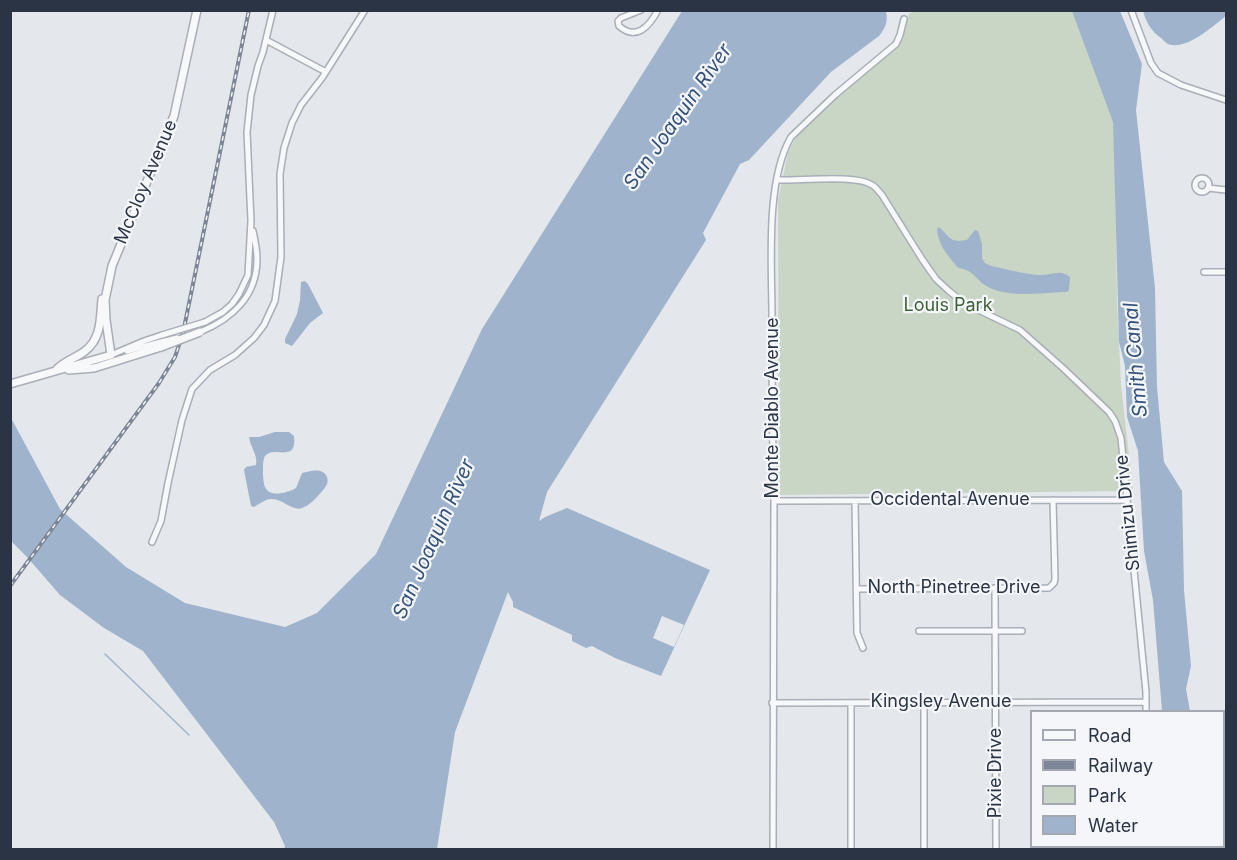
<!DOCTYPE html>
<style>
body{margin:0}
#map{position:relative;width:1237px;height:860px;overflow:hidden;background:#e4e7ec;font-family:Inter,sans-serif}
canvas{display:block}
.frame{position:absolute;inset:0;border:12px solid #2b3445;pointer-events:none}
.legend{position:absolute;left:1030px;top:710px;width:195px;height:138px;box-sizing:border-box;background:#f4f6f9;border:2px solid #a4a8b1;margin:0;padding:8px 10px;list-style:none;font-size:18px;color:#2b3445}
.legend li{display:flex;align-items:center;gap:12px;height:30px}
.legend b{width:30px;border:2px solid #a4a8b1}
</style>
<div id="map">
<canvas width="1237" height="860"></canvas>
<div class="frame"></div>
<ul class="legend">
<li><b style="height:8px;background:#f7f8fa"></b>Road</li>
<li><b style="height:8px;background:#7d8696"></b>Railway</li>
<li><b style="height:16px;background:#c9d6c5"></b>Park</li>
<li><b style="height:16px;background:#9fb4cc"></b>Water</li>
</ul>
</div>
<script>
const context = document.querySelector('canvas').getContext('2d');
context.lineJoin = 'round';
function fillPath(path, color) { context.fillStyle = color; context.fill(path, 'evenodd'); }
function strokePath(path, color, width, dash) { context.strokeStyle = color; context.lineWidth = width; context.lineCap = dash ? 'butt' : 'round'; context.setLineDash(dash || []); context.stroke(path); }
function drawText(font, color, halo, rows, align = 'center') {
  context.font = font + ' Inter,sans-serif'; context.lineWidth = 4.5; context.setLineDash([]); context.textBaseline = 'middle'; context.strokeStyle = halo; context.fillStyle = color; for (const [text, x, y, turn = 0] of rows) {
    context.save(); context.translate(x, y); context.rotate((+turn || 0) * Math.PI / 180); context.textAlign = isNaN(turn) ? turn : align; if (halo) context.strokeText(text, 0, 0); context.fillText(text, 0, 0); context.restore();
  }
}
fillPath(new Path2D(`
 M914,11H1076L1114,118L1117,301L1121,385L1133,491L779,495L778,200L788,153L801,127L903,36L909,14Z`), '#c9d6c5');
fillPath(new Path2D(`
 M682,11H886C888,22 886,27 879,36L831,72L749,160L740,164L703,233L706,240L547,492L539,521L545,517L567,508L710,570L661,676L615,658L592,646L586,648L572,641V635L513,607V602L508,592L455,732L437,849H284L285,846L274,822L143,651L104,628L60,595L27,557L11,541L10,416L60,509L126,567L185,603L285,627L317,613L376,554L482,329Z
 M1072,11H1120L1142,64L1136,110L1155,288L1157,387L1164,462L1182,491L1184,590L1191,666L1186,689L1190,711H1162L1153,600L1144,551L1138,451L1127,417L1125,366L1119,342L1113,122Z
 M1143,11H1226V16C1213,26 1186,51 1168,44C1167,44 1162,39 1161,38C1151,31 1146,22 1143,11Z
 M939,227C951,237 948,243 967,240L975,230L978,231L982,244V258L985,263L991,266C1007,269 1023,274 1038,275C1050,276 1060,268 1070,277L1069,290L1067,292H1063C1039,293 1011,298 988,287C980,283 976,276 970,272C966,269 961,269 957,267C947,254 938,245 937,229Z
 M305,281L308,284L323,313L310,323L292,346L285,343V339L297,314L300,300L301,282Z
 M275,432H289L294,436C297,464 275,445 265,456C263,459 263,466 263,470C263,474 263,480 264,484C267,499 287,493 296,488L302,473C310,471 323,467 327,477C328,480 328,483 326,486C324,490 320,493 317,497C313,501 308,506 302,508C293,512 282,498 271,499C266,499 259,504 254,507L251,506L244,470L246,467L256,465C258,454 250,447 249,437H259Z`), '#9fb4cc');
fillPath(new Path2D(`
 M662,616L684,625L674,647L653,638Z`), '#e4e7ec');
strokePath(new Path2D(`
 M105,654L189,735`), '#9fb4cc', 1.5);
const minor = new Path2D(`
 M641,10L621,18L618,21L619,26C636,41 649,27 658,10
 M1131,10L1151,63L1158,73L1181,85L1226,100
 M266,40L326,72
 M1195 185a7 7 0 1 1 14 0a7 7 0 1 1-14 0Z
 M777,180C799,181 856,174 872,185C876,187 879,192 882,195L922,259L936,279L949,291L964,303L1020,330L1064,369L1109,412L1115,421L1121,438L1146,692V712
 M1208,188L1226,190
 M1204,272H1226
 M205,322L223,312L232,304L239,294L248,275L251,221L247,132L251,95L258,66L263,52L273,10
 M200,332C232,319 257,296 257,259C257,250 255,240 253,231
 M127,351L161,342
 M111,355L144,341L162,335
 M774,501L1127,500
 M855,501L857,633L863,648
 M152,542L161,521L168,483L182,420L192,389L210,370L235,355L254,338L264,325L275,301L281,257L280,174L284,148L292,123L301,105L322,78L365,10
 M995,588L996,850
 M857,589L1049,588L1054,583L1055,579L1053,500
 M919,631H1022
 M772,703L1146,702
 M851,703V850
 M924,703V850
 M1159,846V850
 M773,850L774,501C772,439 772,378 772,317C772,265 765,182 791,137L835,95L896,44L900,35L904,19`);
const tertiary = new Path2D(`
 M57,369C66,360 76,358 85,351C102,338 100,318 102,299
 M69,370L94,368L161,347
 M10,384L111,355L106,320L105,300L112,266L174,116L197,10`);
strokePath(minor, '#a9aeb7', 8);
strokePath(tertiary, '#a9aeb7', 10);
strokePath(minor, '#f7f8fa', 5);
strokePath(tertiary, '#f7f8fa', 7);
const rail = new Path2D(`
 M10,586L159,383L175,357L183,333L249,10`);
strokePath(rail, '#7d8696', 4);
strokePath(rail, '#f4f6f9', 1.5, [4.5]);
const minorBridge = new Path2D(`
 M162,335L205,322
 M161,342L177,338`);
const tertiaryBridge = new Path2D(`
 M161,347L200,332`);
strokePath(minorBridge, '#a9aeb7', 8, []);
strokePath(tertiaryBridge, '#a9aeb7', 10, []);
strokePath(minorBridge, '#f7f8fa', 5);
strokePath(tertiaryBridge, '#f7f8fa', 7);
drawText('18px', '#2b3445', '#f4f6f9', [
 ["McCloy Avenue",146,182,-67],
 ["Monte Diablo Avenue",773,408,-90],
 ["Occidental Avenue",950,500],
 ["Shimizu Drive",1128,513,-96],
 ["North Pinetree Drive",954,588],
 ["Kingsley Avenue",941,702],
 ["Pixie Drive",996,773,-90]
]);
drawText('18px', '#3f6138', '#f4f6f9', [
 ["Louis Park",948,306]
]);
drawText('italic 20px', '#34527a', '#f4f6f9', [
 ["San Joaquin River",678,117,-55],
 ["Smith Canal",1136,360,-95],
 ["San Joaquin River",434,539,-66]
]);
</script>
